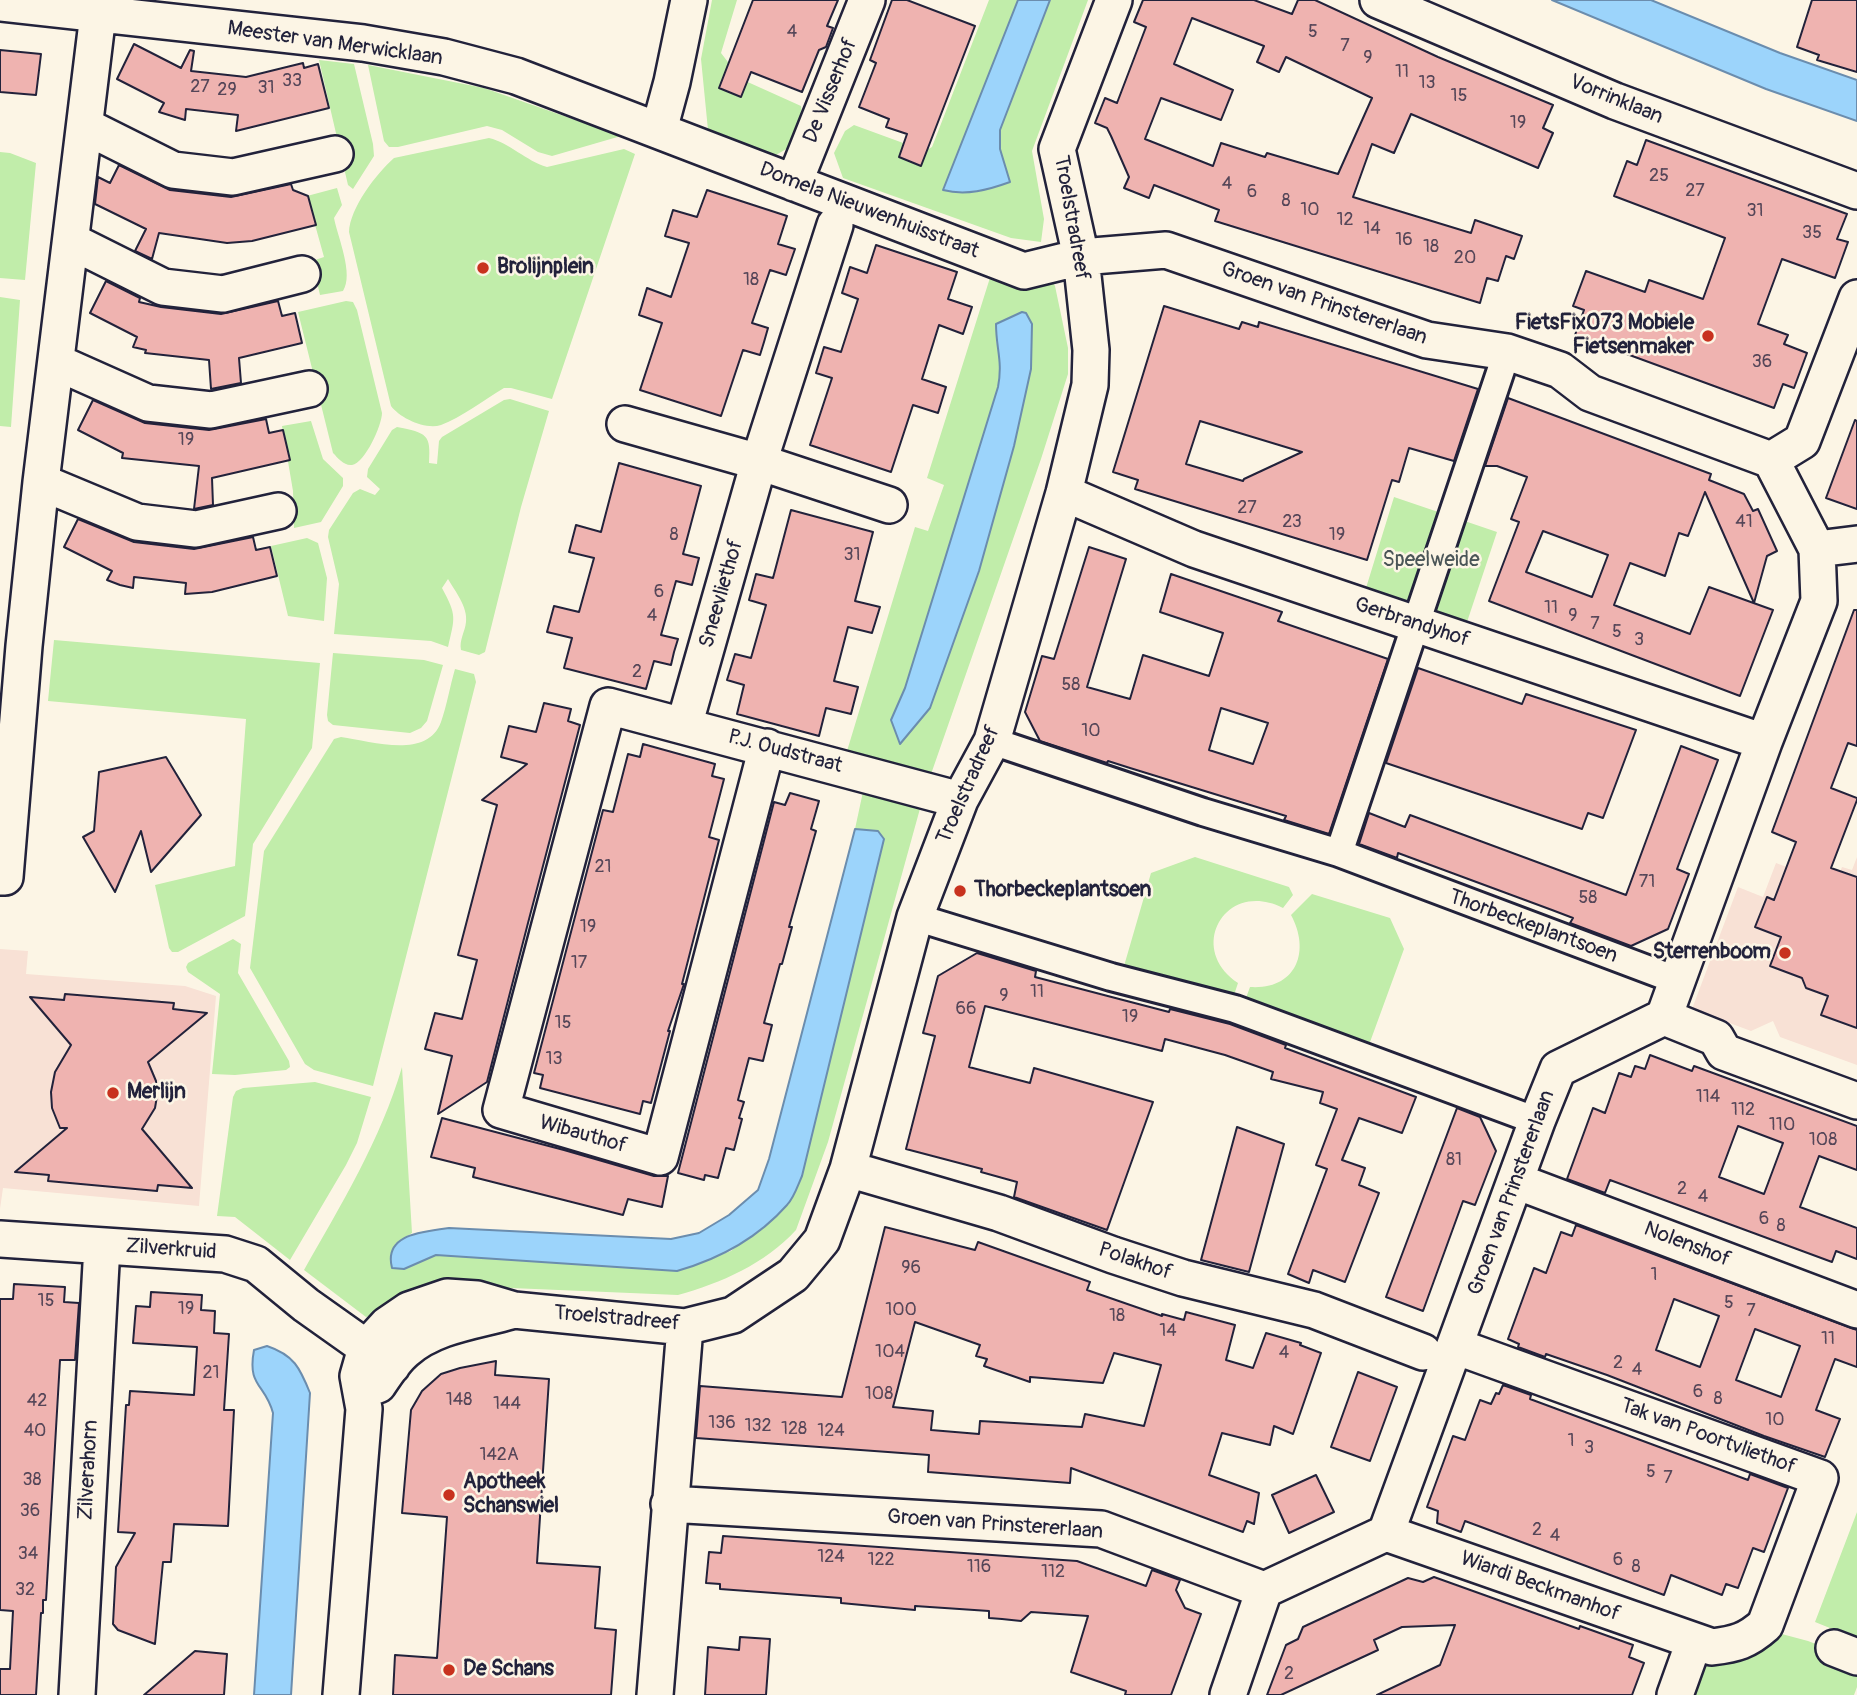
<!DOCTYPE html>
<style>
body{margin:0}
canvas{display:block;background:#fcf5e5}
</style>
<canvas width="1857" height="1695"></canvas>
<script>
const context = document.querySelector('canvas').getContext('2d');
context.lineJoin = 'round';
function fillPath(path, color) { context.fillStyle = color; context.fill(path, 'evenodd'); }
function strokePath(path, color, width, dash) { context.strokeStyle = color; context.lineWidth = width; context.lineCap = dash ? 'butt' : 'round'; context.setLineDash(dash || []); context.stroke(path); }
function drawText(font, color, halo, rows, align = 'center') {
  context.font = font + ' Pangolin,sans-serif'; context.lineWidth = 5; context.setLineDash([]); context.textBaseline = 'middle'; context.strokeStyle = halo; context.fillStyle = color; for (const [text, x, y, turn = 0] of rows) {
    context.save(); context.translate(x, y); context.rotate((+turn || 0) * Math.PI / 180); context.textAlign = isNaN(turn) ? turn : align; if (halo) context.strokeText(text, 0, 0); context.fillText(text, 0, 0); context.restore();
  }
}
fillPath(new Path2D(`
 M1857,857V1065L1780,1037L1773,1021L1751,1031L1692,1009L1738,887L1763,897L1776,863L1835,885L1842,867L1852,870Z
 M0,949L28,951L26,974L185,986L216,996L199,1206L3,1188L0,1209Z`), '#f8e1d5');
fillPath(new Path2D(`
 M712,0H737L721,53L741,79L801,106L802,114L793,145L776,155L708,130L701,59Z
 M989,0H1018L943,190L1010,182L1000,149V130L1050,0H1088L1032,151L1044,219L1041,242L1011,238L843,178L834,153L845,131L854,125L925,151L932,147Z
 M319,60L354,64L373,144L374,156L353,189L348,185Z
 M368,65L484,88L621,136L552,156L538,152L502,130L487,126L398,147H389L384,141Z
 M489,138C510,143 526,161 547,167L624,149L635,154L552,399L511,388H504C485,399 461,418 441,425C425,430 400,418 391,406L349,232C350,208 376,174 394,158Z
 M0,152L10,153L36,163L25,280L0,278Z
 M337,188L342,205L334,218C338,238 354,274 343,291L320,295L312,261L324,257L307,196Z
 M994,265L1049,276L1055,286L1068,348V374L1041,459L930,777L847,751L915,527L928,531L944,485L927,478ZM996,340L1031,369L1014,446L979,571L930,708L891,720L905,688L998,387L1002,367Z
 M0,297L20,300L11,427L0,426Z
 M346,301L353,302L357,310L382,413C382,425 365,463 352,465C344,466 338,458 333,453L298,312Z
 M510,399L549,411L521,507L485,652L479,655L461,650C459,640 465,632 466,622C468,607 455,591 448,579L442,588C457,616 455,617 448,647L431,641L334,634L339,584L328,537L329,530L353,493L360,489L375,495L380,489L367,477L368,469L392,430L397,427C427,433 431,434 429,463L437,464L439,441L442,437L504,400Z
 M311,421L323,459L343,478V486L321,522L294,528L293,491L282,426Z
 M1394,497L1497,532L1466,625L1366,588Z
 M307,538L318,543L327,578L324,621L288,616L271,546Z
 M54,640L320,663L312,748L253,844L245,916L178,952H172L169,948L155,885L235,866L246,719L48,701Z
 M333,653L424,660L443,665L427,721L421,728L410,733L333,725L328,721L327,715Z
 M455,669L474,674L476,682L373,1086L314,1070L305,1064L250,968L264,851L334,739L341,737C371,741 427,760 441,722C447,705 450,686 455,669Z
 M864,787L921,805L828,1142L796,1230C765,1264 721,1283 678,1295L463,1286L366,1317L304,1270C341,1205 381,1139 402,1067L412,1233L395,1244L404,1269L436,1255L677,1271L731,1251L789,1204L878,831L855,829Z
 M1195,857L1289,887L1293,895L1283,908C1225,879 1186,949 1238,983L1234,995L1223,1001L1130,977L1124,966L1151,873Z
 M1312,894L1390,918L1404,949L1366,1053L1252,1009L1246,998L1250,987C1296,990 1311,952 1291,915Z
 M233,939L241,944L238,973L289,1061L290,1067L286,1070L235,1075L212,1074L220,994L188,972L186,967L188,963Z
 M315,1082L371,1097L357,1143L346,1165L290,1260L235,1217L217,1216L233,1097L236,1091L243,1088Z
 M1857,1512V1639L1815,1622Z
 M1778,1633L1808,1641L1857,1660V1687L1854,1695H1675L1690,1657Z`), '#c1edaa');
const water = new Path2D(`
 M1018,0H1050L1000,130V149L1010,182C988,190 966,196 943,190Z
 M1552,0H1651L1780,53L1857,80V121L1766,89Z
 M1022,312L1026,313L1032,324L1031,369L1014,446L979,571L930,708L900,744L891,720L905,688L998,387C1003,361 996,349 996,324Z
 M855,829L878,831L884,839L802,1176C798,1185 794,1198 787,1205C757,1239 719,1259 677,1271L436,1255L404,1269L392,1268C383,1233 425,1232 449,1228L671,1239L699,1233L729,1215L758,1190L769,1159Z
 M267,1346C294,1355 300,1368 310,1393L291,1695H254L273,1413C265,1383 247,1387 254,1350Z`);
fillPath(water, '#9cd4fb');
strokePath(water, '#6b8dae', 2);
const building = new Path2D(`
 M753,0H838L827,26L833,28L826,47L819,50L802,92L751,72L741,97L719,88Z
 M892,0H907L975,26L921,166L899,157L907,134L886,127L889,119L859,107L876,63L870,60Z
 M1143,0H1254L1292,14L1298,0H1315L1438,57L1553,105L1543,128L1553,133L1538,168L1411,114L1394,153L1372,144L1353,197L1471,233L1475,220L1522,236L1514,259L1506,256L1498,281L1487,278L1480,303L1215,221L1219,210L1154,185L1149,198L1124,188L1129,177L1111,136L1107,128L1095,123L1105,98L1117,103L1146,27L1134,22ZM1192,18L1264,46L1257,62L1279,72L1286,57L1372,98L1338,174L1267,153L1265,157L1221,143L1213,166L1145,139L1161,98L1221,120L1233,90L1174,64Z
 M1812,0H1857V72L1817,60L1819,55L1797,47Z
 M134,44L181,68L190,50L194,51L191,71L246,77L303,63L304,68L318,64L329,108L236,131L238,115L186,109L185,120L159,112L164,103L117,79Z
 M0,50L41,54L36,95L0,92Z
 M1646,140L1847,214L1837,239L1848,242L1835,278L1782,259L1758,324L1788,335L1784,344L1807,353L1794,388L1783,384L1774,408L1575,335L1584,310L1573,306L1586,271L1645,292L1649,280L1703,299L1725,238L1614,196L1627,161L1637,165Z
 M119,165L170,190L231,197L291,184L293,190L308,196L316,225L252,241L227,243L159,233L152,259L135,251L146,229L95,204L98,177L110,183Z
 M707,190L787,216L778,244L795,249L786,275L770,270L752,323L768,328L764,342L760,355L743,350L721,416L640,390L662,323L639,315L647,288L671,297L689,243L665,236L673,210L697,217Z
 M876,245L957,272L948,299L972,307L963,334L939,325L922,379L946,387L938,413L913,405L891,472L810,445L832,378L816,373L824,347L841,352L858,299L842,293L850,267L867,273Z
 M106,281L140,298L139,302L161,307L221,314L278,301L282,316L295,313L302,343L239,358L241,383L211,389L209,360L145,353L146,350L133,347L137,337L90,313Z
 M1164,306L1239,329L1242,322L1258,327L1259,322L1478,389L1454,461L1409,448L1399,482L1392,480L1367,560L1135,489L1138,480L1113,472ZM1200,421L1302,452L1244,479L1243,481L1186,464Z
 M1508,398L1711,474L1709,480L1744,494L1753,511L1758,509L1777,551L1767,556L1754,603L1705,492L1688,536L1679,533L1665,576L1630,563L1614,605L1690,634L1709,587L1773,610L1740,696L1489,601L1519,522L1511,519L1527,477L1497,466H1485ZM1543,531L1608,555L1592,597L1526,572Z
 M93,400L145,423L209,430L266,419L269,433L283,430L290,460L212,478L213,505L194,509L199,466L122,458L123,453L78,430Z
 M1855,420L1857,421V509L1826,498Z
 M619,463L701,486L683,554L699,558L692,585L676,581L661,635L678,639L674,652L671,665L654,661L646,689L564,668L572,638L547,632L554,606L579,612L594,558L569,552L576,525L601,532Z
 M791,510L873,532L855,601L880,607L872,633L848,627L834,681L858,687L851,714L826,708L819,736L737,714L744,685L727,680L735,654L751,658L766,605L749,600L756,574L773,578Z
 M78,519L134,542L194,549L253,537L256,550L270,547L277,576L212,592L185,594L186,583L134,577L133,588L120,585L107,580L112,571L64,547Z
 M1089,547L1126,559L1087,687L1130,699L1143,655L1209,676L1223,633L1160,612L1171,574L1282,612L1278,621L1388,659L1329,834L1284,820L1286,816L1130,768L1108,761L1107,763L1040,741L1025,712L1042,656L1054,659ZM1221,708L1268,723L1253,764L1209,750Z
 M1854,610H1857V746L1848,743L1831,788L1857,798V800L1831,868L1857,877V1028L1821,1015L1828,996L1806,988L1802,978L1770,966L1781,937L1755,927L1767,897L1774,900L1796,842L1772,832Z
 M1418,668L1522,704L1526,694L1636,730L1603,818L1588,813L1582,829L1386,763Z
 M544,703L571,709L568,721L580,725L528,923L487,1082L438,1114L452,1056L425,1049L435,1013L462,1019L477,960L458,955L497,805L482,800L527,764L501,757L509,726L536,732Z
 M643,744L715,764L712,776L724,779L709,837L719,840L682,984H684L668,1031H670L651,1103L643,1101L640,1114L540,1088L543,1075L534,1073L603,810L613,812L628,754L640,757Z
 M1681,746L1718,760L1677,869L1689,874L1668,929L1631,946L1570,923L1573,918L1552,910L1398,853L1397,858L1359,844L1369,813L1405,827L1410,815L1626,895Z
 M166,757L201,815L151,872L141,831L115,892L83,837L94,831L99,772Z
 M790,793L819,801L811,829L816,831L789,927H792L782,964H780L764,1023L772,1025L763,1061L749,1058L738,1100L744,1102L739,1118L742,1119L734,1150L726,1148L718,1178L705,1175L704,1180L678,1173L774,802L785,805Z
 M977,953L1036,971L1035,977L1169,1012L1170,1009L1230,1024L1286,1045L1285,1048L1416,1097L1402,1133L1359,1118L1342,1160L1365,1168L1359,1185L1379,1193L1345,1282L1313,1270L1309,1283L1288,1274L1327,1169L1316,1165L1337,1109L1320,1103L1323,1092L1271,1079L1273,1072L1225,1055L1165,1039L1162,1051L985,1006L969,1067L1030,1083L1034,1068L1153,1102L1107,1230L1014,1197L1017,1182L981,1172L982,1169L906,1149L935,1036L923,1033L938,976Z
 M65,994L174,1003L173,1009L207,1013L148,1062L156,1081L157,1096L155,1108L142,1129L192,1188L158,1185L157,1191L48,1181L49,1175L15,1172L67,1128H60L52,1108L51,1092L55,1072L71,1045L30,997L64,1000Z
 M1650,1055L1692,1071L1694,1066L1857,1126V1170L1819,1156L1800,1207L1857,1228V1259L1836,1251L1832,1262L1610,1180L1605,1193L1567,1179L1593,1108L1605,1113L1619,1073L1631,1077L1635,1066L1645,1069ZM1738,1126L1783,1143L1764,1194L1719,1177Z
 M1457,1108L1480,1117L1496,1151L1475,1205L1463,1201L1423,1311L1386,1297Z
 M442,1118L564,1150L654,1176H668L662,1207L628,1199L623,1215L473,1177L475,1168L431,1157Z
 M1237,1127L1284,1144L1249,1272L1201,1260Z
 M1576,1225L1857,1330V1367L1835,1359L1816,1410L1840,1419L1825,1457L1764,1436L1607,1375L1546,1354L1545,1357L1518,1347L1519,1344L1508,1339L1534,1268L1546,1273L1561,1232L1572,1236ZM1674,1299L1719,1316L1700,1367L1656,1350ZM1755,1329L1800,1346L1781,1397L1736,1380Z
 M885,1227L975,1250L978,1242L1090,1282L1087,1290L1162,1316V1314L1184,1320L1186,1312L1235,1325L1226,1360L1253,1368L1266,1333L1301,1343L1300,1345L1321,1353L1293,1434L1274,1426L1270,1445L1222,1433L1209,1475L1259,1493L1254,1524L1247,1521L1243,1532L1071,1468L1070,1483L928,1472L929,1455L696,1438L700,1386L842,1397ZM915,1322L980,1345L976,1356L987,1359L984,1366L1030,1382V1377L1103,1383L1114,1353L1161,1365L1144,1426L1085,1414L1082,1427L980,1421L979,1434L931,1430L933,1411L893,1407Z
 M14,1284L65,1287L64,1302L79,1303L75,1360H60L46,1600H43V1613H41L36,1695H0V1669H10L13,1611L0,1610V1299H13Z
 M151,1292L202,1295L201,1310L215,1311L214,1333L229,1334L224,1410H234L228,1526L174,1524L171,1562H163L155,1644L118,1630L113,1624L116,1567L135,1533L118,1532L126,1405H129L130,1391L194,1395L197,1347L133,1343L136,1306L150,1307Z
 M496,1361L495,1375L549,1379L537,1563L600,1567L595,1628L616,1630L611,1695H393L395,1655L437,1658L447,1517L402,1513L411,1410L422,1391L441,1374L460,1368Z
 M1358,1372L1397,1387L1370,1461L1331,1447Z
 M1503,1385L1531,1395L1530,1399L1748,1480L1750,1474L1788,1488L1764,1552L1753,1548L1738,1588L1726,1584L1722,1595L1671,1575L1664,1595L1465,1521L1461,1532L1437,1523L1438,1511L1427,1507L1453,1436L1465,1440L1480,1400L1491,1404L1496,1393L1499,1394Z
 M1316,1475L1334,1512L1289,1533L1272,1495Z
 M723,1536L1077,1561L1146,1586L1152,1570L1180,1580L1176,1590L1185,1608L1201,1614L1171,1695H1125L1126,1691L1071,1672L1088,1616L1031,1612L1021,1621L1002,1619L989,1618V1611L915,1606V1610L841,1603V1598L720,1589V1584L706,1583L709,1552L721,1553Z
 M1434,1577L1579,1629L1580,1626L1633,1645L1629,1657L1644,1663L1632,1695H1377L1440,1665L1455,1625L1402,1627L1374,1640L1378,1650L1281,1695H1267L1286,1645L1298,1639L1303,1627L1408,1578L1423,1582Z
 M740,1637L770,1639L766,1695H705L708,1647L739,1650Z
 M195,1651L227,1654L224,1695H144Z`);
fillPath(building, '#efb3b0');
strokePath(building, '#22223b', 2);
const pedestrian = new Path2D(`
 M992,741L1203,812L1339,853L1676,980
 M1339,853L1507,352
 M915,917L1111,977L1235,1009L1537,1121`);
const minor = new Path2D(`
 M1378,0L1615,101L1857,191
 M0,3L363,43L444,57L516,76L1024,271L1081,257L1166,250L1427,340L1507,352L1560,370L1590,393L1771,460L1817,549L1819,601L1764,742L1664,1017L1558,1069L1537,1121L1386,1533L1264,1590L1101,1529L669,1504
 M85,126L173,170L233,177L335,154
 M659,130L672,82L689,0
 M794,183L867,0
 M71,241L163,287L223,294L302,274
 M56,362L148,403L211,410L309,389
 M625,424L759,462L889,505
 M1771,460L1802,441L1857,298
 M41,482L137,522L196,529L278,511
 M1064,493L1194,549L1764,742
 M1817,549L1857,544
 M684,726L759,462L835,225
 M767,747L660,1157L501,1110L608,706L960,800
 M0,877H5L24,646L41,482L98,14
 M1664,1017L1716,1038L1724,1052L1857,1101
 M848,1169L999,1213L1113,1255L1183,1278L1314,1310L1423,1352
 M1516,1181L1857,1310
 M0,1239L225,1254L256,1264L306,1305L392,1366
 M378,1385C386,1373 395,1359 406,1350C435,1325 476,1321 511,1311
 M1386,1533L1712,1647C1736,1644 1747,1641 1765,1625L1820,1478L1455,1346
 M1834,1648L1857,1657
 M77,1695L102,1246
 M341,1695L364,1409L358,1376L366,1348L387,1325L409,1310L447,1297L477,1299L514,1310L685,1327L733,1315L793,1275L822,1240L848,1169L915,917L960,800L992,741L1064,493L1090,385L1091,350L1081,257L1057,149L1114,0
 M655,1695L685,1327
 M1228,1695L1264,1590
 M1675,1695L1694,1642`);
strokePath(pedestrian, '#22223b', 32);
strokePath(minor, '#22223b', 40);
strokePath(pedestrian, '#fcf5e5', 26);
strokePath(minor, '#fcf5e5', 35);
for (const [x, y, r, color] of [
 [483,268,7,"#c8321e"],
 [1708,336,7,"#c8321e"],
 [960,891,7,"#c8321e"],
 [1785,953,7,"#c8321e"],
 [113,1093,7,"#c8321e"],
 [449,1495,7,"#c8321e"],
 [449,1670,7,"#c8321e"]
]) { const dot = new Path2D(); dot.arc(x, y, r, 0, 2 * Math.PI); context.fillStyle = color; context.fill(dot); strokePath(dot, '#fcf5e5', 2.5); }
drawText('18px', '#554658', null, [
 ["4",792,32],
 ["5",1313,32],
 ["7",1345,46],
 ["9",1368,58],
 ["11",1402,72],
 ["33",292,81],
 ["13",1427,83],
 ["27",200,87],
 ["31",266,88],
 ["29",227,90],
 ["15",1459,96],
 ["19",1518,123],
 ["25",1659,176],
 ["4",1227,184],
 ["27",1695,191],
 ["6",1252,192],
 ["8",1286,201],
 ["10",1310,210],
 ["31",1755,211],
 ["12",1345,220],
 ["14",1372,229],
 ["35",1812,233],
 ["16",1404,240],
 ["18",1431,247],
 ["20",1465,258],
 ["18",751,280],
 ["36",1762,362],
 ["19",186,440],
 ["27",1247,508],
 ["23",1292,522],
 ["41",1744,522],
 ["8",674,535],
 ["19",1337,535],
 ["31",852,555],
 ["6",659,592],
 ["11",1551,608],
 ["4",652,616],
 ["9",1573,616],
 ["7",1595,624],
 ["5",1617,632],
 ["3",1639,640],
 ["2",637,672],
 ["58",1071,685],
 ["10",1091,731],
 ["21",603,867],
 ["71",1647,882],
 ["58",1588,898],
 ["19",588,927],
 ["17",579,963],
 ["11",1037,992],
 ["9",1004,996],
 ["66",966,1009],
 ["19",1130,1017],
 ["15",563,1023],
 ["13",554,1059],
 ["114",1708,1097],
 ["112",1743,1110],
 ["110",1782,1125],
 ["108",1823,1140],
 ["81",1454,1160],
 ["2",1682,1189],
 ["4",1703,1197],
 ["6",1764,1219],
 ["8",1781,1226],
 ["96",911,1268],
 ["1",1654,1275],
 ["15",46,1301],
 ["5",1729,1303],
 ["19",186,1309],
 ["100",901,1310],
 ["7",1751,1311],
 ["18",1117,1316],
 ["14",1168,1331],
 ["11",1828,1339],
 ["104",890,1352],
 ["4",1284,1353],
 ["2",1618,1363],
 ["4",1637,1370],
 ["21",211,1373],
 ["6",1698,1392],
 ["108",879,1394],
 ["8",1718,1399],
 ["148",459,1400],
 ["42",37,1401],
 ["144",507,1404],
 ["10",1775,1420],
 ["136",722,1423],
 ["132",758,1426],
 ["128",794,1429],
 ["40",35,1431],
 ["124",831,1431],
 ["1",1571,1441],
 ["3",1589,1448],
 ["142A",499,1455],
 ["5",1651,1472],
 ["7",1668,1478],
 ["38",32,1480],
 ["36",30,1511],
 ["2",1537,1530],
 ["4",1555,1536],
 ["34",28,1554],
 ["124",831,1557],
 ["122",881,1560],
 ["6",1618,1560],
 ["116",979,1567],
 ["8",1636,1567],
 ["112",1053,1572],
 ["32",25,1590],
 ["2",1289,1674]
]);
drawText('21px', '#22223b', '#fcf5e5', [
 ["Meester van Merwicklaan",335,44,8],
 ["De Visserhof",831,91,-68],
 ["Vorrinklaan",1616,100,22],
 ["Domela Nieuwenhuisstraat",869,211,21],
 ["Troelstradreef",1071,218,80],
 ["Groen van Prinstererlaan",1324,304,19],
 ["Sneevliethof",722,594,-74],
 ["Gerbrandyhof",1412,623,18],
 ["P.J. Oudstraat",785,752,15],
 ["Troelstradreef",969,785,-66],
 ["Thorbeckeplantsoen",1533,927,20],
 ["Wibauthof",583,1135,16],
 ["Groen van Prinstererlaan",1512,1193,-70],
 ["Nolenshof",1687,1245,21],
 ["Zilverkruid",171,1250,4],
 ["Polakhof",1135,1262,19],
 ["Troelstradreef",617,1319,5],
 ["Tak van Poortvliethof",1708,1437,20],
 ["Zilverahorn",89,1470,-87],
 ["Groen van Prinstererlaan",995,1525,4],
 ["Wiardi Beckmanhof",1540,1587,20]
]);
drawText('bold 21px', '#22223b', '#fcf5e5', [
 ["Brolijnplein",497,268],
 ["FietsFix073 Mobiele",1694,324,"right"],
 ["Fietsenmaker",1694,348,"right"],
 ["Thorbeckeplantsoen",974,891],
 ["Sterrenboom",1771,953,"right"],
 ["Merlijn",127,1093],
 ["Apotheek",463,1483],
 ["Schanswiel",463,1507],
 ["De Schans",463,1670]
], 'left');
drawText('21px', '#4a5557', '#fcf5e5', [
 ["Speelweide",1431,561]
]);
</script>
